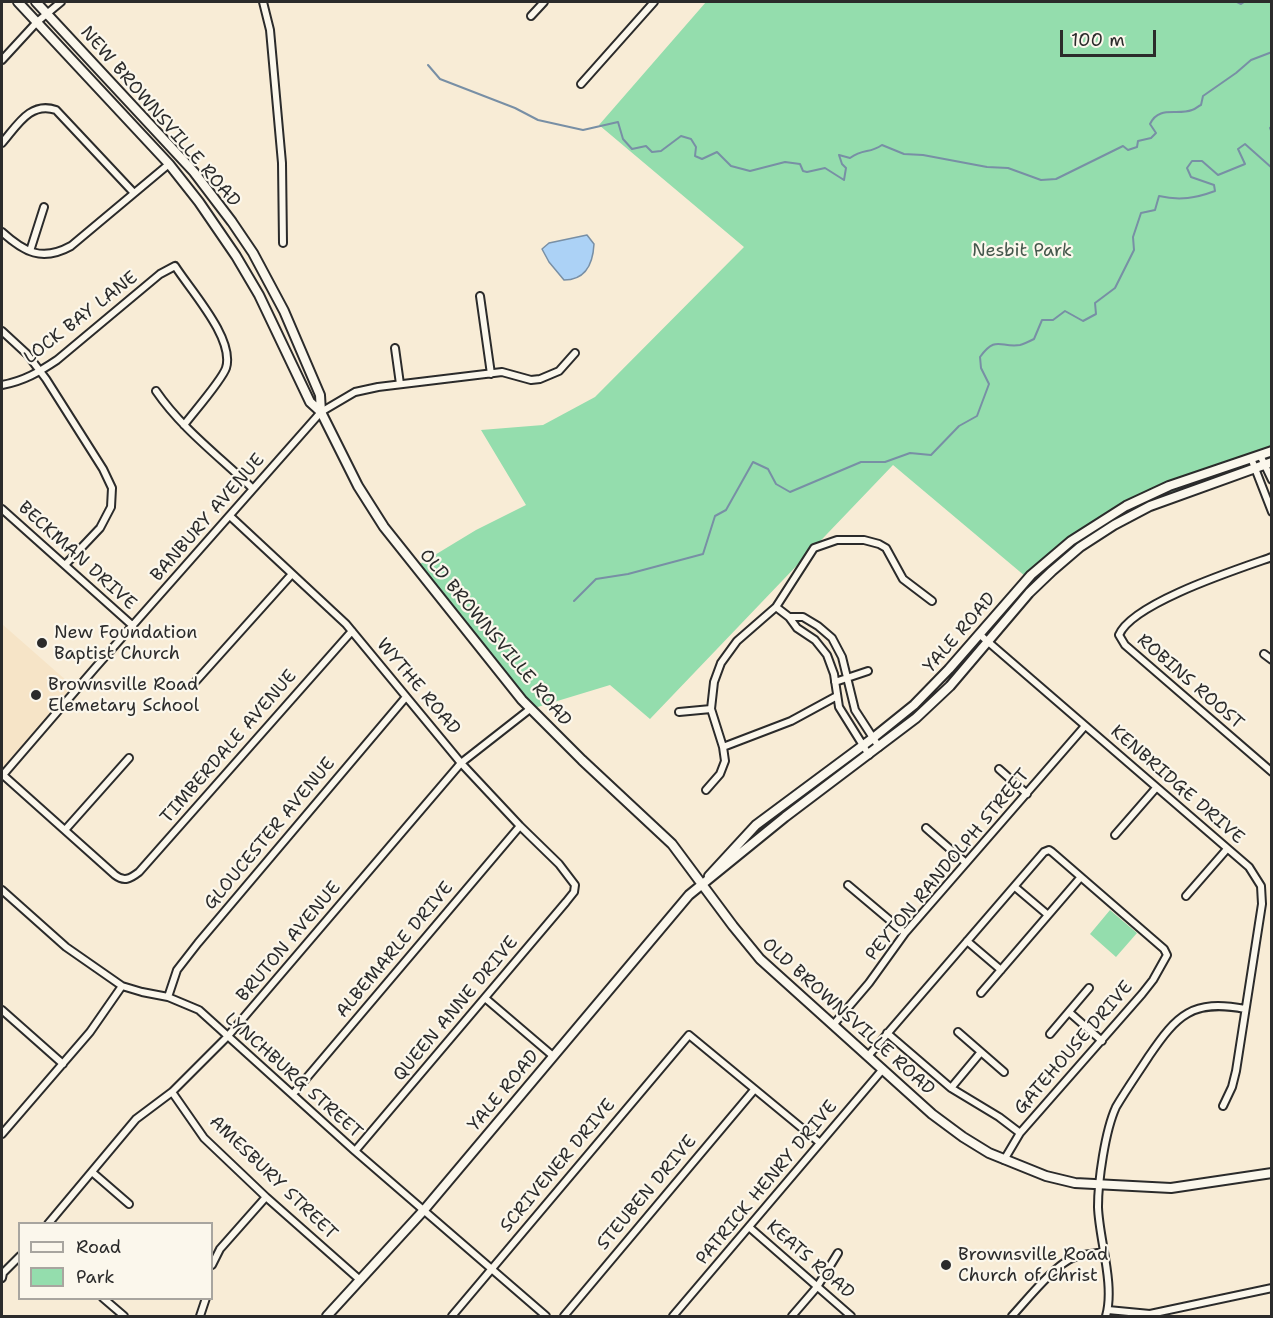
<!DOCTYPE html>
<style>
body{margin:0}
#map{position:relative;width:1273px;height:1318px;overflow:hidden;background:#f8ecd6;font-family:"Shantell Sans",sans-serif}
canvas{display:block}
.frame{position:absolute;inset:0;border:3px solid #2b2b2b;pointer-events:none}
.legend{position:absolute;left:18px;top:1222px;width:195px;height:78px;box-sizing:border-box;background:#fbf7ec;border:2px solid #a8a59f;margin:0;padding:8px 10px;list-style:none;font-size:18px;color:#2b2b2b}
.legend li{display:flex;align-items:center;gap:12px;height:30px}
.legend b{width:30px;border:2px solid #a8a59f}
.scale{position:absolute;left:1060px;top:30px;width:96px;height:27px;box-sizing:border-box;border:3px solid #2b2b2b;border-top:0;padding-left:8px;font-size:18px;line-height:21px;white-space:nowrap;color:#2b2b2b;-webkit-text-stroke:4px #fbf7ec;paint-order:stroke}
</style>
<div id="map">
<canvas width="1273" height="1318"></canvas>
<div class="frame"></div>
<ul class="legend">
<li><b style="height:8px;background:#fbf7ec"></b>Road</li>
<li><b style="height:16px;background:#94ddad"></b>Park</li>
</ul>
<div class="scale">100 m</div>
</div>
<script>
const context = document.querySelector('canvas').getContext('2d');
context.lineJoin = 'round';
function fillPath(path, color) { context.fillStyle = color; context.fill(path, 'evenodd'); }
function strokePath(path, color, width, dash) { context.strokeStyle = color; context.lineWidth = width; context.lineCap = dash ? 'butt' : 'round'; context.setLineDash(dash || []); context.stroke(path); }
function drawText(font, color, halo, rows, align = 'center') {
  context.font = font + ' "Shantell Sans",sans-serif'; context.lineWidth = 4.5; context.setLineDash([]); context.textBaseline = 'middle'; context.strokeStyle = halo; context.fillStyle = color; for (const [text, x, y, turn = 0] of rows) {
    context.save(); context.translate(x, y); context.rotate((+turn || 0) * Math.PI / 180); context.textAlign = isNaN(turn) ? turn : align; if (halo) context.strokeText(text, 0, 0); context.fillText(text, 0, 0); context.restore();
  }
}
fillPath(new Path2D(`
 M2,624L76,689L2,776Z`), '#f6e4c7');
fillPath(new Path2D(`
 M706,2H1271V465C1217,484 1158,499 1110,530C1083,546 1060,566 1038,587L893,465L650,719L610,685L531,709L415,567L476,530L526,505L481,430L543,425L595,397L744,247L599,125Z
 M1110,910L1137,933L1116,957L1090,934Z`), '#94ddad');
const water = new Path2D(`
 M587,235L594,244C593,263 586,280 564,280L549,262L542,249L549,243Z`);
fillPath(water, '#acd2f6');
strokePath(water, '#788fa5', 1.5);
strokePath(new Path2D(`
 M1237,2L1241,4L1244,2
 M428,65L440,79L515,108L538,120L583,130L618,122L623,139L632,149L646,146L652,152L661,151L681,136L691,139L696,147L695,156L702,159L717,152L731,166L750,171L785,162L800,164L803,171L807,172L825,168L844,180L846,168L842,164L839,155L850,158C864,148 869,154 882,145L904,154L923,155L987,167L1008,168L1041,180L1056,179L1123,146L1128,150L1137,147L1138,141L1151,138L1156,133L1150,124C1159,105 1177,116 1192,110C1196,109 1198,106 1201,105L1203,96L1236,73L1251,60L1272,52
 M1272,126L1270,128L1272,133
 M574,601L596,579L628,574L703,554L715,516L726,510L753,462L768,469L776,484L790,492L861,462H885L910,453L931,455L959,426L977,416L989,384L981,368L980,357C996,335 1000,348 1020,345C1024,344 1030,341 1034,339L1042,320H1053L1065,311L1083,321L1096,314L1095,303L1115,288L1134,250L1133,237L1141,213L1155,210L1159,196C1180,201 1196,198 1215,191L1214,185L1191,177L1187,168L1192,161H1202L1218,175L1245,164L1238,149L1245,144L1272,168`), '#788fa5', 2);
const minor = new Path2D(`
 M263,2L270,30L282,163L283,243
 M531,16L544,2
 M2,60L37,22L61,2
 M581,84L654,2
 M2,143C17,126 30,101 56,110L134,193
 M2,232C24,252 42,262 71,246L169,164
 M30,251L44,207
 M480,296L491,374
 M2,331L27,354L46,379L103,469L112,488L111,507L100,528L65,565
 M395,348L400,384
 M2,385C24,381 39,372 57,360L160,274L175,266C191,291 235,339 226,368C222,380 193,413 184,425
 M156,391C182,429 220,457 253,489
 M1260,455L1272,480
 M1251,458L1272,512
 M2,509L133,626
 M230,516L346,624L461,763L520,826L559,864L575,885L574,892L566,902L355,1151
 M1272,557C1238,569 1132,603 1119,635L1125,645L1272,772
 M776,607L789,617L797,628L815,640L827,655L834,674L839,707L869,755
 M789,617H803L818,626L832,638L842,657L855,710L879,747
 M979,634L1249,867L1261,886L1262,904L1236,1071L1232,1087L1223,1106
 M1264,654L1272,660
 M196,681L292,574
 M835,682L868,671
 M679,712L711,709
 M723,747L791,721L837,696
 M999,769L1027,794
 M3,775L115,875C124,882 130,879 139,872L352,631
 M2,776L95,668L321,412L355,392L378,387L502,372L531,380L540,379L559,371L575,353
 M706,790L720,774L725,761L723,747L711,709L714,682L721,663L737,641L776,607L814,548L837,540H864L879,544L886,548L903,579L932,601
 M926,828L966,863
 M65,830L129,758
 M1115,835L1156,788
 M848,885L905,933
 M1015,887L1048,915
 M2,890L66,947L122,986L142,992L168,997L199,1010L355,1151L546,1316
 M1186,896L1227,849
 M967,941L1001,970
 M981,993L1080,878
 M168,997L177,970L198,943L406,697
 M485,998L553,1056
 M2,1010L63,1064
 M1069,1012L1102,1041
 M834,1024L869,983L905,933L1085,726
 M958,1032L1004,1072
 M887,1033L951,1088L999,1117L1020,1133
 M1050,1034L1089,988
 M868,1056L1044,852L1049,850L1052,852L1164,949L1167,955L1153,980L1142,994L1020,1133L1004,1160
 M951,1088L981,1052
 M172,1092L204,1138L266,1197L360,1280
 M293,1094L520,826
 M2,1134L90,1032L122,986
 M92,1172L129,1204
 M48,1224L136,1119L172,1092L227,1037L461,763L530,709
 M749,1227L851,1316
 M212,1265L220,1249L266,1197
 M2,1278L3,1273L20,1256
 M103,1298L124,1316
 M1108,1310L1150,1314L1272,1288
 M200,1316L206,1298
 M452,1316L689,1035L820,1143
 M564,1316L754,1090
 M673,1316L883,1069
 M792,1316L817,1287L838,1253
 M1012,1316C1026,1301 1056,1263 1075,1257C1084,1254 1094,1254 1104,1252
 M1106,1316C1115,1285 1099,1239 1098,1207C1098,1181 1105,1131 1116,1107C1126,1090 1138,1073 1149,1056C1177,1015 1192,999 1245,1009`);
const major = new Path2D(`
 M18,2L169,164L199,202L236,256L259,295L310,402L321,412L358,486L384,527L522,700L582,760L672,844L733,926L760,959L932,1114L963,1137L989,1153L1046,1176L1075,1183L1171,1188L1272,1173
 M36,2L194,172L232,222L253,253L284,311L320,395L321,412
 M709,876L756,825L873,738L914,705L949,669L1031,575L1071,541L1126,506L1169,486L1272,451
 M327,1316L424,1210L689,895L785,817L916,718L950,686L1029,593L1052,571L1080,547L1114,525L1150,506L1272,462`);
strokePath(minor, '#2b2b2b', 10);
strokePath(major, '#2b2b2b', 12);
strokePath(minor, '#fbf7ec', 6);
strokePath(major, '#fbf7ec', 8);
for (const [x, y, r, color] of [
 [42,643,6,"#2b2b2b"],
 [36,695,6,"#2b2b2b"],
 [946,1265,6,"#2b2b2b"]
]) { const dot = new Path2D(); dot.arc(x, y, r, 0, 2 * Math.PI); context.fillStyle = color; context.fill(dot); strokePath(dot, '#fbf7ec', 2); }
drawText('18px', '#2b2b2b', '#fbf7ec', [
 ["NEW BROWNSVILLE ROAD",160,117,49],
 ["LOCK BAY LANE",81,318,-38],
 ["BANBURY AVENUE",208,518,-49],
 ["BECKMAN DRIVE",77,556,42],
 ["YALE ROAD",960,633,-49],
 ["OLD BROWNSVILLE ROAD",495,638,50],
 ["ROBINS ROOST",1190,682,41],
 ["WYTHE ROAD",418,687,50],
 ["TIMBERDALE AVENUE",229,747,-49],
 ["KENBRIDGE DRIVE",1177,785,41],
 ["GLOUCESTER AVENUE",270,834,-50],
 ["PEYTON RANDOLPH STREET",948,865,-50],
 ["BRUTON AVENUE",289,942,-50],
 ["ALBEMARLE DRIVE",395,950,-50],
 ["QUEEN ANNE DRIVE",456,1009,-50],
 ["OLD BROWNSVILLE ROAD",848,1017,42],
 ["GATEHOUSE DRIVE",1074,1048,-49],
 ["LYNCHBURG STREET",293,1076,42],
 ["YALE ROAD",504,1091,-50],
 ["SCRIVENER DRIVE",558,1166,-50],
 ["AMESBURY STREET",273,1178,44],
 ["PATRICK HENRY DRIVE",767,1183,-50],
 ["STEUBEN DRIVE",647,1193,-50],
 ["KEATS ROAD",810,1260,41]
]);
drawText('18px', '#45584c', '#fbf7ec', [
 ["Nesbit Park",1022,251]
]);
drawText('18px', '#2b2b2b', '#fbf7ec', [
 ["New Foundation",54,633],
 ["Baptist Church",54,654],
 ["Brownsville Road",48,685],
 ["Elemetary School",48,706],
 ["Brownsville Road",958,1255],
 ["Church of Christ",958,1276]
], 'left');
</script>
